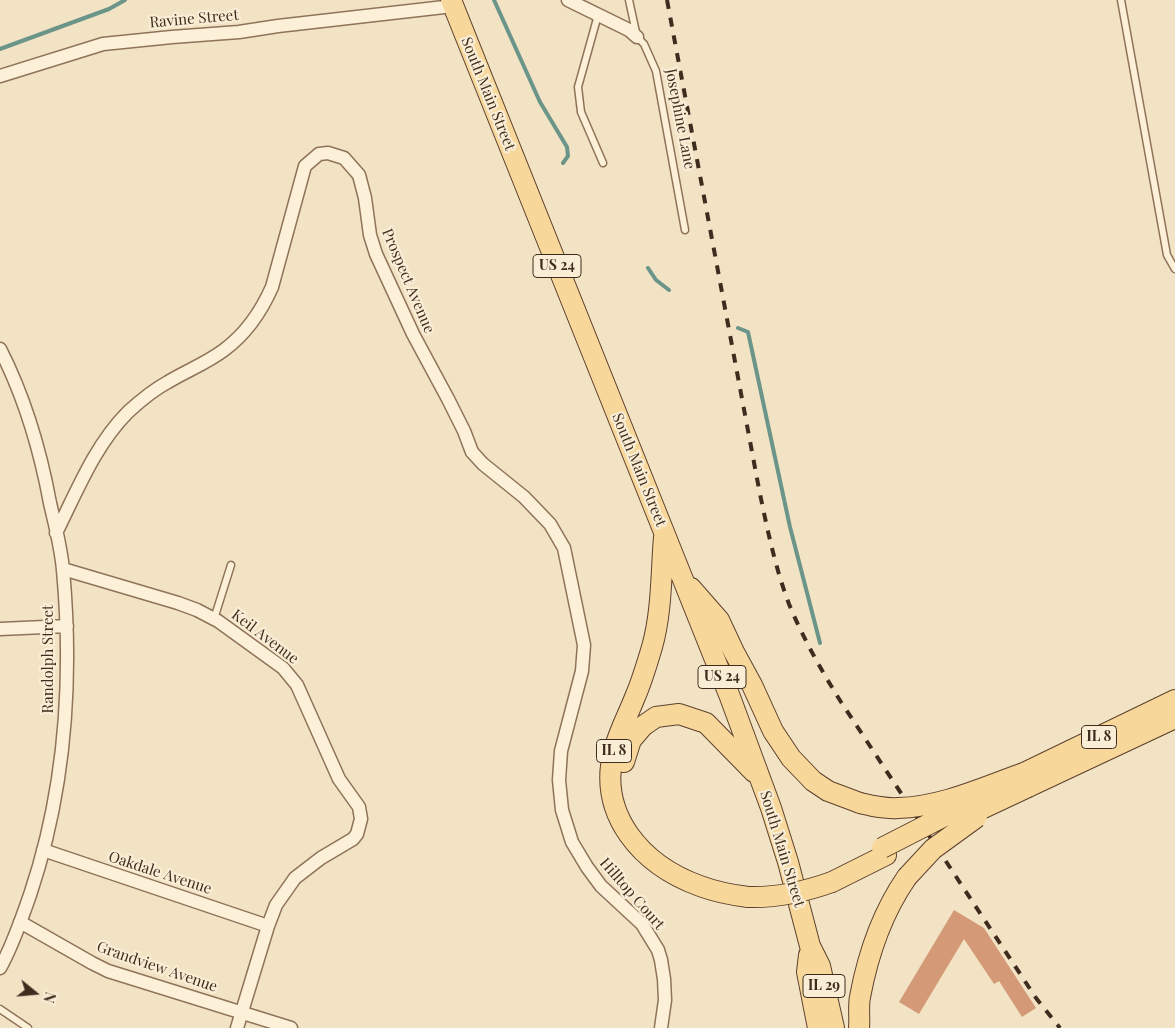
<!DOCTYPE html>
<style>
body{margin:0}
#map{position:relative;width:1175px;height:1028px;overflow:hidden;background:#f2e3c5;font-family:"Playfair Display",serif}
canvas{display:block}
.north{position:absolute;left:10px;top:968px;width:50px;height:50px;-webkit-text-stroke:4px #f9edd5;paint-order:stroke;rotate:107deg;font-size:14px;font-weight:700;line-height:20px;text-align:center;color:#3e2c1e}
.north::after{content:'';display:block;margin:auto;width:18px;height:22px;background:#3e2c1e;clip-path:polygon(50% 0,100% 100%,50% 72%,0 100%)}
</style>
<div id="map">
<canvas width="1175" height="1028"></canvas>
<div class="north">N</div>
</div>
<script>
const context = document.querySelector('canvas').getContext('2d');
context.lineJoin = 'round';
function strokePath(path, color, width, dash) { context.strokeStyle = color; context.lineWidth = width; context.lineCap = dash ? 'butt' : 'round'; context.setLineDash(dash || []); context.stroke(path); }
function fillPath(path, color) { context.fillStyle = color; context.fill(path, 'evenodd'); }
function drawText(font, color, halo, rows, align = 'center') {
  context.font = font + ' "Playfair Display",serif'; context.lineWidth = 4.5; context.setLineDash([]); context.textBaseline = 'middle'; context.strokeStyle = halo; context.fillStyle = color; for (const [text, x, y, turn = 0] of rows) {
    context.save(); context.translate(x, y); context.rotate((+turn || 0) * Math.PI / 180); context.textAlign = isNaN(turn) ? turn : align; if (halo) context.strokeText(text, 0, 0); context.fillText(text, 0, 0); context.restore();
  }
}
strokePath(new Path2D(`
 M494,0L540,102L567,147L568,156L563,163
 M0,49L109,9L125,0
 M648,268L656,280L669,290
 M738,328L748,332L790,527L820,643`), '#6c9589', 4);
fillPath(new Path2D(`
 M954,910L984,928L1036,1008L1022,1017L999,981L994,984L964,939L919,1014L899,1002Z`), '#d49a77');
const service = new Path2D(`
 M629,0L637,37L644,44L656,71L685,230
 M1121,0L1167,255L1175,269
 M598,15L578,87L581,112L603,163
 M214,619L231,565
 M0,1009L28,1028`);
const minor = new Path2D(`
 M568,0L629,30L637,37
 M0,76L103,44L172,37L239,32L278,26L453,6
 M0,349C25,398 40,449 50,503C55,525 61,547 63,570C73,679 65,791 30,895C21,920 13,945 0,968
 M56,533C77,491 95,445 128,412C140,401 153,390 168,382C186,371 207,363 224,350C247,333 261,312 272,287L305,166L319,154L328,153L344,158L359,175L365,198L370,235L376,254L413,334L448,399L464,431L472,452L483,464L524,497L550,524L564,548L584,645L582,671L561,751L559,780L562,810L572,842L587,867L601,886L642,924L658,950L661,960L664,979L665,1000L661,1028
 M63,569L178,603L197,610L218,621L283,668L297,685L339,779L359,807L361,819L357,834L353,839L321,858L295,878L276,905L268,926L237,1028
 M0,629L67,626
 M43,850L268,926
 M20,922L92,963L108,971L291,1028`);
const primary = new Path2D(`
 M451,0L730,697L771,808L788,862L810,946L820,966L834,1028
 M664,537C661,573 662,612 652,647C647,664 642,681 635,697C628,715 619,731 614,750C597,815 642,865 700,886C716,892 732,895 748,897
 M691,588L719,620L734,652L752,685L773,731L791,758L813,781L828,791L860,803
 M624,762L631,740L643,726L656,717L679,714L706,723L754,772
 M1024,773L1175,700
 M1028,787L1175,718
 M832,882L886,855
 M809,955L807,972L818,1028
 M859,1028C860,1018 858,1007 860,997C868,954 882,913 907,877`);
strokePath(service, '#8f7359', 9);
strokePath(minor, '#8f7359', 15);
strokePath(primary, '#5d412d', 22);
strokePath(service, '#fcf0d9', 6);
strokePath(minor, '#fcf0d9', 12);
strokePath(primary, '#f8d79a', 20);
strokePath(new Path2D(`
 M667,0L759,489C767,528 775,567 789,604C803,638 821,670 841,702L1036,998L1060,1028`), '#3e2c1e', 4, [9, 9]);
const primaryBridge = new Path2D(`
 M860,803C873,806 885,809 898,808C942,807 984,787 1024,773
 M960,819L1028,787
 M882,848L972,802
 M907,877L933,849L977,817
 M748,897C778,898 804,892 832,882`);
strokePath(primaryBridge, '#5d412d', 22, []);
strokePath(primaryBridge, '#f8d79a', 20);
for (const [x, y, w] of [
 [557,266,48],
 [722,677,48],
 [1099,737,35],
 [614,751,35],
 [824,986,42]
]) { const box = new Path2D(); box.roundRect(x - w / 2, y - 11.5, w, 23, 4); context.fillStyle = '#f9edd5'; context.fill(box); strokePath(box, '#3e2c1e', 1); }
drawText('bold 14px', '#3e2c1e', null, [
 ["US 24",557,266],
 ["US 24",722,677],
 ["IL 8",1099,737],
 ["IL 8",614,751],
 ["IL 29",824,986]
]);
drawText('15px', '#3e2c1e', '#f9edd5', [
 ["Ravine Street",194,19,-5],
 ["South Main Street",488,94,68],
 ["Josephine Lane",680,119,79],
 ["Prospect Avenue",408,281,67],
 ["South Main Street",639,470,68],
 ["Keil Avenue",265,637,37],
 ["Randolph Street",48,659,-90],
 ["South Main Street",782,849,73],
 ["Oakdale Avenue",160,873,18],
 ["Hilltop Court",632,894,49],
 ["Grandview Avenue",157,967,19]
]);
</script>
